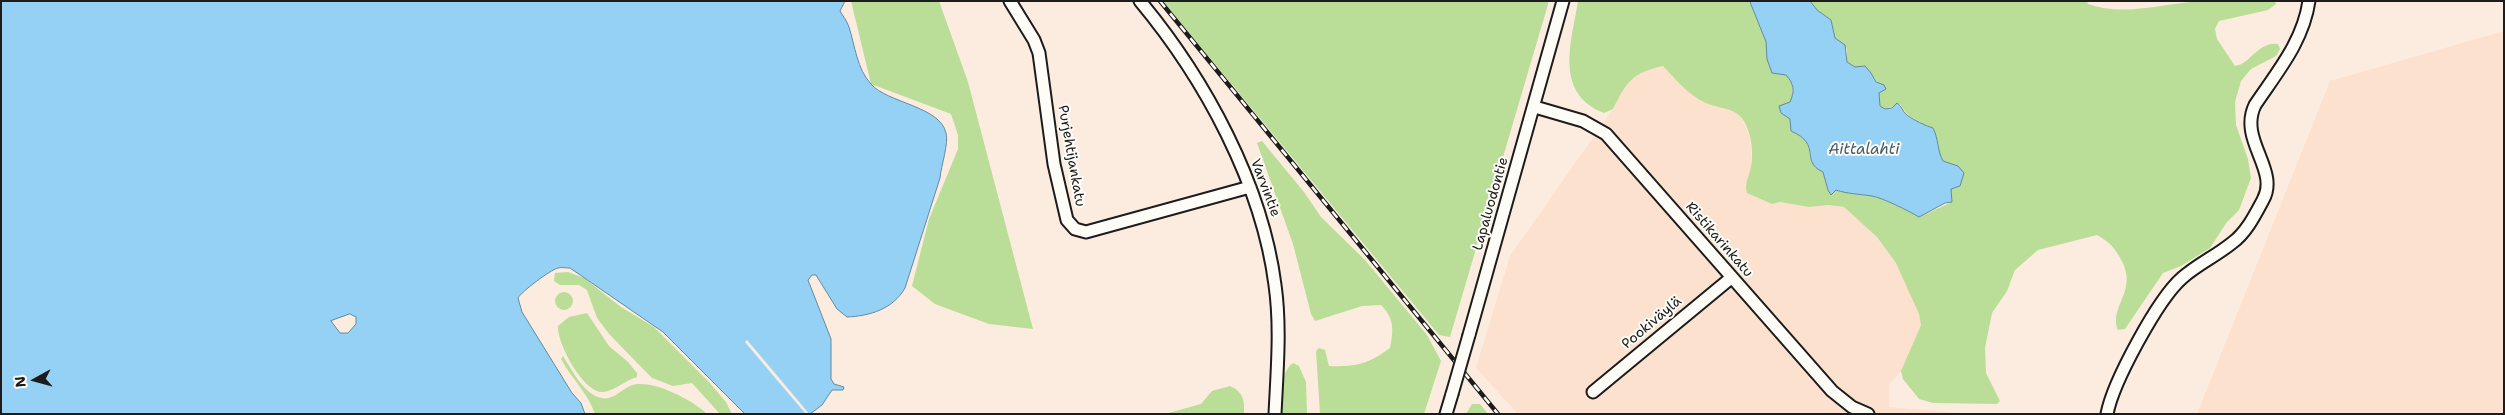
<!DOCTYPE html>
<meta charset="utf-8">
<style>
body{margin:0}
#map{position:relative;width:2505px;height:415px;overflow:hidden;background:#fcecdf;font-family:"Shantell Sans",sans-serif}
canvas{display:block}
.frame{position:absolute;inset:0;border:2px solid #1c1c1c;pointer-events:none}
.north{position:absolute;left:10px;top:355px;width:50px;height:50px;-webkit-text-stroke:4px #fdfcf7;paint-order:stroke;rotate:263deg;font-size:14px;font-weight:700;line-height:20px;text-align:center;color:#1c1c1c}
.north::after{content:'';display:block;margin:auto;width:18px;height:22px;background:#1c1c1c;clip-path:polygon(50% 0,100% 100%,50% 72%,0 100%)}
</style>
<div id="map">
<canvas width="2505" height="415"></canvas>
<div class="frame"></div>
<div class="north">N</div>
</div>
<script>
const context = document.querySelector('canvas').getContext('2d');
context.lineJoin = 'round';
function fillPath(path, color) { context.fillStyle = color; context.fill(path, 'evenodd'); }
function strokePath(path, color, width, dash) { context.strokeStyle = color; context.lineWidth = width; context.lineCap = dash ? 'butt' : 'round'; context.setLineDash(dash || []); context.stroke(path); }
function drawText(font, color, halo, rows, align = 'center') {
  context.font = font + ' "Shantell Sans",sans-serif'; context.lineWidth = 4; context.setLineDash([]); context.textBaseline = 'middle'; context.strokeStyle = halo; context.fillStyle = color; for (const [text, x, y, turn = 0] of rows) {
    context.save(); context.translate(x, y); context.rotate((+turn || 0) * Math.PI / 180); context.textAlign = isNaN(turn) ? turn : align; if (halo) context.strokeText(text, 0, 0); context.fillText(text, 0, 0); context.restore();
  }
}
fillPath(new Path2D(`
 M2504,31V414H2197L2330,81Z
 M1663,66L1682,87L1702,101L1730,108L1739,114L1750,136L1752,166L1745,186L1772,204L1780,202L1809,207L1829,205L1844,207L1877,237L1896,263L1909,286L1919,314L1921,325L1901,371L1889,384V407L1970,414H1518L1476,368L1510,256L1613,109L1628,80L1642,71Z`), '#fbe1ce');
fillPath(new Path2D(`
 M851,1H939L968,82L1033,329L989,324L935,304L912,286L929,219L958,149V135L951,114L871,84Z
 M1163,1H1549L1450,337L1439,335Z
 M1578,1H1750L1766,42L1767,59C1775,65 1785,72 1791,80C1795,86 1790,119 1791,131C1805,137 1810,142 1810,158L1823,172L1828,190L1831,194L1836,190C1848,194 1859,194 1871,196C1883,198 1909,211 1919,217L1952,202L1951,189L1958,166L1943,161L1938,151L1933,128C1919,123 1907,117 1900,104L1885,109L1880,106L1878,84L1871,73L1855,67L1847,62V49L1835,38L1831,20L1817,10L1810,1H2087L2088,4C2124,17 2165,3 2202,1C2226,0 2251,1 2275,1L2276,4L2268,10L2219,21L2215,29L2217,39L2235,66C2251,64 2257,42 2278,44L2280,49L2276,56L2251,69L2241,81L2235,102L2236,125L2248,159L2251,178L2239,210L2227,222L2210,248L2181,266L2163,273L2125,329L2118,330C2108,306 2141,290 2119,256C2113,246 2108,241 2097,235L2038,250L2015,270L2007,291L1992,313L1985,348L1986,373L2000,401L1997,404L1933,403L1919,399L1903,379L1901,371L1921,325L1919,314L1896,263L1877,237L1844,207L1829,205L1809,207L1780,202L1772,204L1747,193C1744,183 1749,177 1751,167C1753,159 1752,144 1750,136C1741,102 1723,113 1700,100C1685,91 1675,79 1663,66C1632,73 1627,81 1613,109L1604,113C1553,93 1572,41 1578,1Z
 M1262,141L1304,192L1321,217L1365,260L1427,335L1441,361L1424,414H1320L1316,351L1319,348L1325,350L1329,366C1357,367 1368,364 1390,348C1394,330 1394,318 1381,305L1362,306L1315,321L1311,314L1293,244L1257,143Z
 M568,272L584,278L621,307L654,327L708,381L726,402L732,414H720L692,383L673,386L652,378L610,335L597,318L587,290L579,285H560L554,281L555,273Z
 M555 301a9 9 0 1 1 18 0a9 9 0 1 1-18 0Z
 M587,313L609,346L628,362L637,373V377C626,380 612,393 601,392C582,390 557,343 558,326L569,317Z
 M563,356C572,370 584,395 602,398C612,401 621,390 630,386C649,377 693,400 707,414H595C588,393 571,378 561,359Z
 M1293,363L1299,366L1306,382L1307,414H1281C1282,398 1279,373 1293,363Z
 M1230,386C1243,392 1245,400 1244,414H1165L1201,404L1212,391Z
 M1472,404H1480L1488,414H1466Z`), '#badd97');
const water = new Path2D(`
 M1,1H845L840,11C843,16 847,21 849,27C855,46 857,69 871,84C887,103 940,106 946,133C949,143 941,166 940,178L905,288C893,309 870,316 847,317L837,309L816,275H812L808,280L831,339V379L834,384L844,387L843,390H832L822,405L810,414H745L663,332L570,268C566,268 561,267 558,268C550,270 521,292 518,298L522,312L572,393L581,403L585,414H1ZM350,314L356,317V324L348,333H340L331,321Z
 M1750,1H1810L1817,10L1831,20L1835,38L1845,45L1847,62L1855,67L1865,66L1871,73L1876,82L1884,85L1886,89L1879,93L1880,106L1885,109L1892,108L1897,103C1902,106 1902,111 1907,115C1915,121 1924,125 1933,128C1939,140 1937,150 1943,161L1958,166L1964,173L1960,186L1951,189L1952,202L1945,203L1919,217C1909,211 1883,198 1872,196C1859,194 1848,194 1836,190L1831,195L1828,190L1823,172C1799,161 1823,145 1791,131L1790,119L1781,113L1779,106L1790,102C1795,91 1794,84 1786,75L1772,73L1767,59L1766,42Z`);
fillPath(water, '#94d1f4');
strokePath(water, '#64899e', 1);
fillPath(new Path2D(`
 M747,340L801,404L809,414H806L776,379L745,342Z`), '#fcecdf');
const street = new Path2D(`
 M1010,1L1034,40L1039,53L1054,164L1067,220L1075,229L1086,232L1250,187
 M1140,1C1205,79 1262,184 1275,285C1281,327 1277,371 1275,414
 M1535,107L1583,121L1606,134L1832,391L1852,407L1868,414
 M1469,335L1563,1
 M1593,392L1731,278
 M1446,414L1452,394
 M2107,414C2113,382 2158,299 2182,278C2198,264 2216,256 2232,243C2246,233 2255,215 2263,200C2280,170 2238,140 2255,105C2277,72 2303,42 2309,1`);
strokePath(street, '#1c1c1c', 15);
strokePath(street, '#fdfcf7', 11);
const rail = new Path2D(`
 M1160,1L1498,414`);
strokePath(rail, '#1c1c1c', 4.5);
strokePath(rail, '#fdfcf7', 2.5, [8]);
const streetBridge = new Path2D(`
 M1452,394L1469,335`);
strokePath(streetBridge, '#1c1c1c', 15, []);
strokePath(streetBridge, '#fdfcf7', 11);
drawText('14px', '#1c1c1c', '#fdfcf7', [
 ["Purjehtijankatu",1071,156,80],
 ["Varvintie",1265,188,69],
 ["Lapaluodontie",1491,204,-74],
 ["Ristikarinkatu",1719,240,49],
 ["Pookiväylä",1652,323,-40]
]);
drawText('italic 15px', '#465b68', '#fdfcf7', [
 ["Aittalahti",1864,150]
]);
</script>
